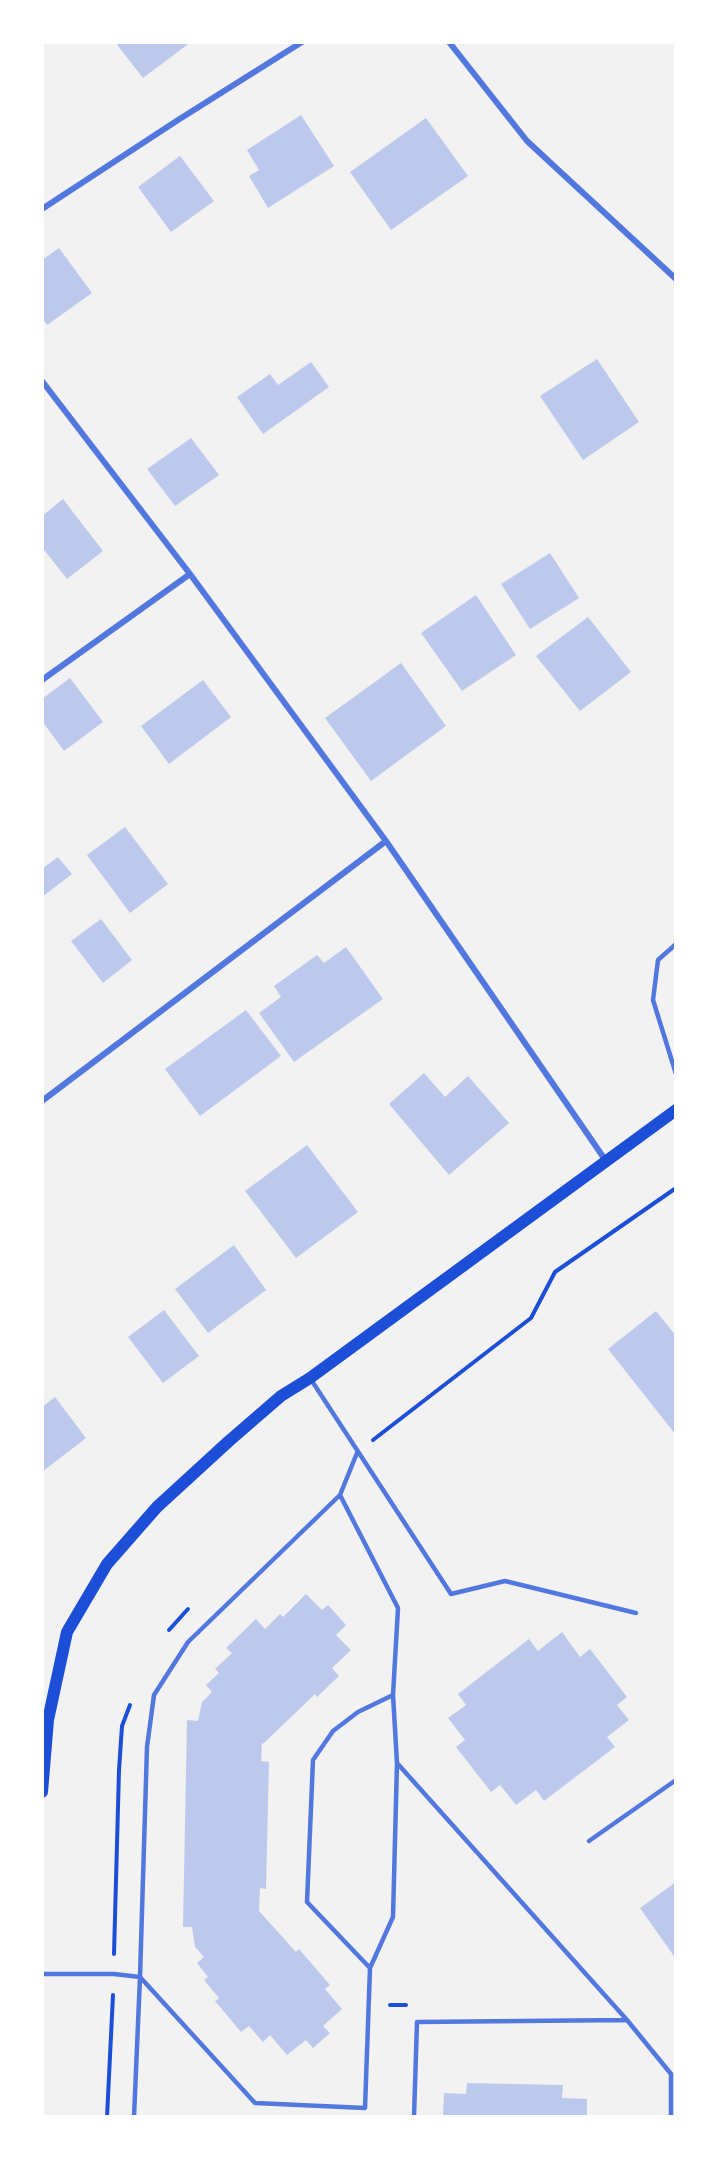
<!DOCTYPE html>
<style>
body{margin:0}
#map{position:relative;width:718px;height:2159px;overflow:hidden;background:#f2f2f2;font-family:Commissioner,sans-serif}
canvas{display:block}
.frame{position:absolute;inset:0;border:44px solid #fff;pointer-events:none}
</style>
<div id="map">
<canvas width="718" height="2159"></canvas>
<div class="frame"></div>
</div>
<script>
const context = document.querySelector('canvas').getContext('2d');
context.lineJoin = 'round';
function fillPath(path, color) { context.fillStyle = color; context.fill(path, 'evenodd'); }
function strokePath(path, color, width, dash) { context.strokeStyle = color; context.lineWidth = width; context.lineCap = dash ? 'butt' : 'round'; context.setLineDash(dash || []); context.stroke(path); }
fillPath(new Path2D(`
 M115,42H191L143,78Z
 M301,115L334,166L268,208L249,176L259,170L247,150Z
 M426,118L468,176L391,230L350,172Z
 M180,156L214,201L171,232L138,187Z
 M59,248L92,293L47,325L42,318V260Z
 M597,359L639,422L583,460L540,396Z
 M311,362L329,387L263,434L237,397L270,374L278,385Z
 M191,438L219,475L175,506L147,469Z
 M63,499L103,551L67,579L42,547V516Z
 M550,553L579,598L530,629L501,584Z
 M476,595L516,655L462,691L421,633Z
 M588,617L631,672L580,711L536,656Z
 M401,663L446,726L371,781L325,718Z
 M70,678L103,722L64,751L42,721V699Z
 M203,680L231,717L169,764L141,726Z
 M125,827L168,884L130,913L87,855Z
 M58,857L72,874L42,897V869Z
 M101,919L132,960L103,983L71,941Z
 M346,947L383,999L294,1062L259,1013L281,997L274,986L317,955L324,963Z
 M246,1010L281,1056L200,1116L165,1069Z
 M424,1073L445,1097L468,1076L509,1123L449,1175L389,1104Z
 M307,1145L358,1212L296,1258L245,1191Z
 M234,1245L266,1290L208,1333L175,1289Z
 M164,1310L199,1356L163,1383L128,1337Z
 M656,1311L676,1336V1435L608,1349Z
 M55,1397L86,1438L42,1472V1407Z
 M306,1594L322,1610L328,1605L346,1625L336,1635L351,1650L332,1668L339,1676L317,1697L315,1694L263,1744L262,1742L261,1761L269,1762L266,1889L260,1888L259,1911L296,1952L299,1949L330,1985L325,1989L342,2009L323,2026L330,2033L313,2048L306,2040L287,2055L270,2035L263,2042L249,2026L241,2032L215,2001L219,1998L204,1980L208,1977L197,1963L204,1957L195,1947L192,1927H183L187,1720L198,1721L202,1702L212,1692L206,1685L219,1673L215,1669L232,1653L226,1648L256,1619L265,1629L280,1614L283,1617Z
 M562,1632L580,1657L590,1649L627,1697L617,1705L629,1720L607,1737L615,1747L544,1801L536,1790L516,1805L500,1785L491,1792L456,1747L465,1740L448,1718L466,1705L458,1694L529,1639L538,1651Z
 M676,1882V1959L640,1908Z
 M467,2083L563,2085L562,2098L587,2099V2117H443L444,2093L466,2094Z`), '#bdc9ec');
strokePath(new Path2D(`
 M373,1440L531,1318L555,1272L676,1188
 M169,1630L188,1609
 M114,1954L119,1770L122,1726L130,1705
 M390,2005H406
 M107,2117L113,1995`), '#1d4ed8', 4);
strokePath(new Path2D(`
 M676,944L658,960L653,1000L676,1074
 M310,1378L451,1594L505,1581L636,1613
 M397,1763L627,2020L671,2074V2117
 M589,1841L676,1780
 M370,1968L393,1917L397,1763L393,1695
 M42,1974H114L140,1977L255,2103L365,2108L370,1968L307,1902L313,1760L333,1731L358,1712L393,1695L398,1608L340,1495L357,1453
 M134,2117L140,1977L147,1747L154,1695L188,1642L340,1495
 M414,2117L417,2022L627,2020`), '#5277de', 4.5);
strokePath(new Path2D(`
 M449,42L527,141L676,279
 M42,209L178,120L302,42
 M42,381L190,574L386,841L606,1161
 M42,680L190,574
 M42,1101L386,841`), '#5277de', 6);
strokePath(new Path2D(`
 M42,1792L48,1720L67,1632L107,1564L157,1507L229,1441L281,1396L310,1378L676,1110`), '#1d4ed8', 12);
</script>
